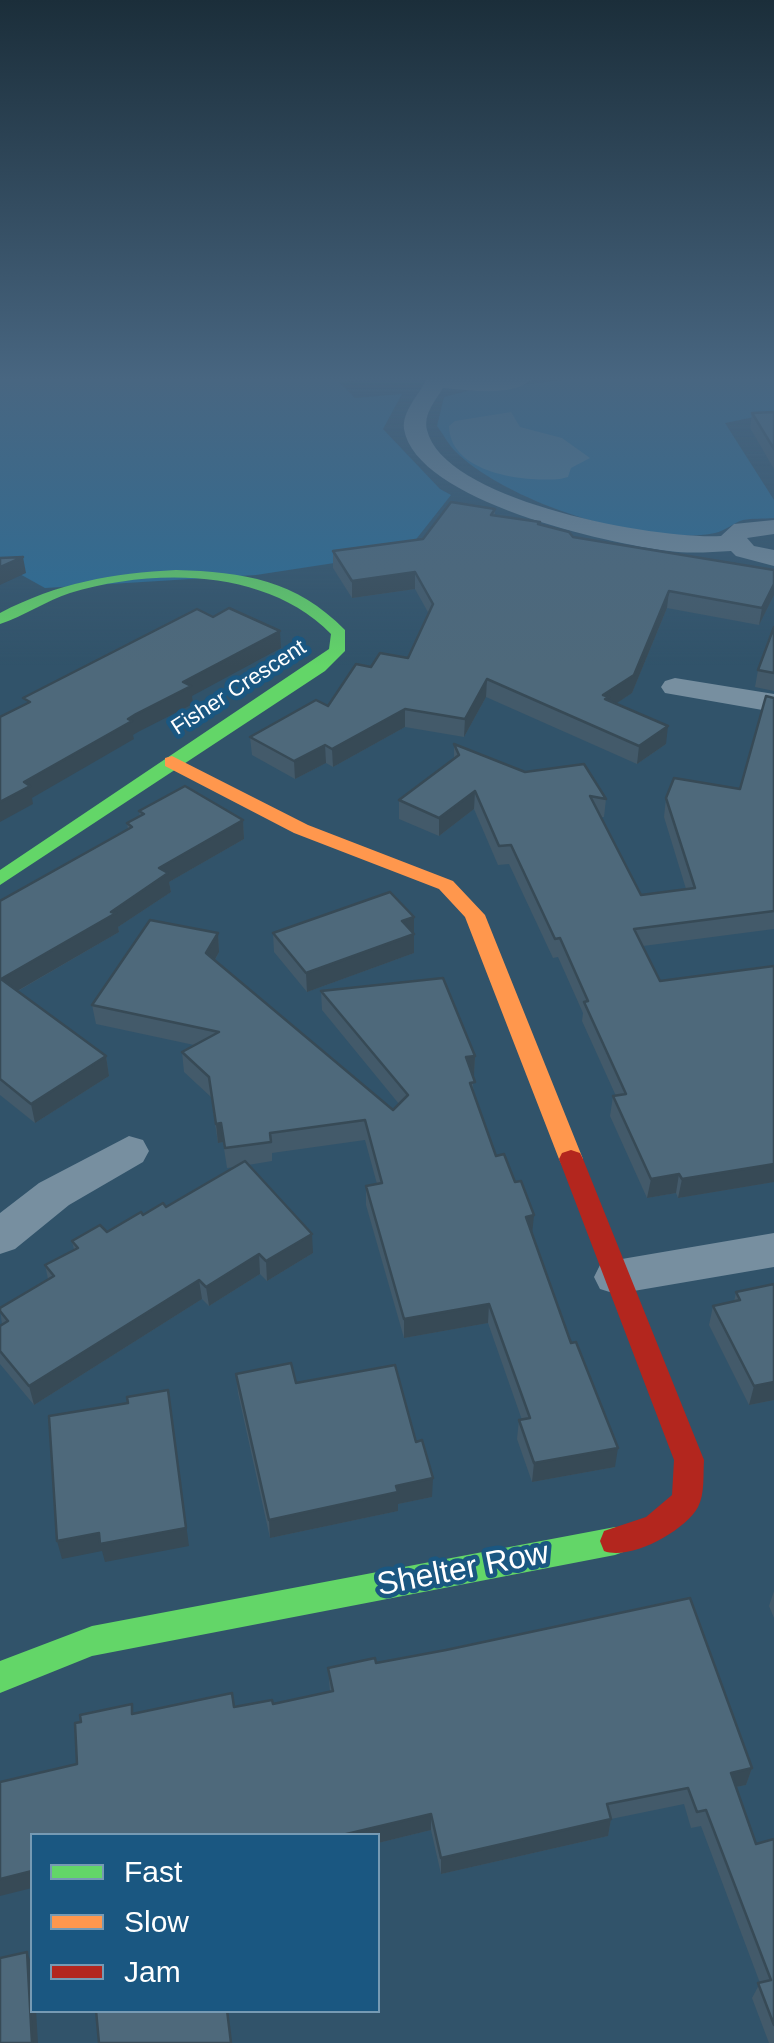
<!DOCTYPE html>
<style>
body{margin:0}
#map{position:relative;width:774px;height:2043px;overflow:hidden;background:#31536a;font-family:Helvetica,sans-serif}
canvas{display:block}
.legend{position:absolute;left:30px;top:1833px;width:350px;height:180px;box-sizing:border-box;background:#1a5781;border:2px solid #769ab3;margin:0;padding:12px 18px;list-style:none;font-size:30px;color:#fff}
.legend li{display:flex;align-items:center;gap:20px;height:50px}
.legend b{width:50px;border:2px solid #769ab3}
</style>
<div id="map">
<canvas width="774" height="2043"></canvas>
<ul class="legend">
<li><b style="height:12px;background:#63d668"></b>Fast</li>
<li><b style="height:12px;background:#ff974d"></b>Slow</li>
<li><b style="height:12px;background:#b3261e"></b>Jam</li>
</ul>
</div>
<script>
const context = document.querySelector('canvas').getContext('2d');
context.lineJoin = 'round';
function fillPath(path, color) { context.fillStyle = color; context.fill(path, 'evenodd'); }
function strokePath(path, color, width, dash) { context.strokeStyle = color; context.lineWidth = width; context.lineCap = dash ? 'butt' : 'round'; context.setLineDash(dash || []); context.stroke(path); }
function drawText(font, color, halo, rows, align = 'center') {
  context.font = font + ' Helvetica,sans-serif'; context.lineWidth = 9; context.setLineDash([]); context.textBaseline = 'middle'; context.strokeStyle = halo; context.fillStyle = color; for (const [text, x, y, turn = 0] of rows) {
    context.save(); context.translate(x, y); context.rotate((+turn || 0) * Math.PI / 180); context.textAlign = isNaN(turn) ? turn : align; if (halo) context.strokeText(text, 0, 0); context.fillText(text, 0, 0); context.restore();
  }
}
fillPath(new Path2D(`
 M0,380H337L355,398L402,394L383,429L440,489L451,495L406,552L256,575L45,588L0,563Z
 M563,380H774V413L725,423L774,500V518C764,519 752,518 743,520C733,523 725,531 715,533C644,547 506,502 455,451C448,444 443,434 437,426L444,397L467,391Z`), '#2a6d97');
fillPath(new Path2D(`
 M511,412L520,427L562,438L590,458L571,468L568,477L560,479C525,482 450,474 449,426L455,421Z`), '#4f7b98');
fillPath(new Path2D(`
 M426,380H531C512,397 468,390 443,388C436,400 423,414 427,430C444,502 659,540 721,536L734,524L774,520V534L747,538L754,546L774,550V566L736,556L731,551C711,552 690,554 669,551C609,544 416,501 404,429C402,411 419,395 426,380Z
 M675,678L774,694V712L665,693L661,687L665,681Z
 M129,1136L143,1140L149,1151L143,1162L69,1205L15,1249L0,1254V1213L39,1183Z
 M774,1233V1267L616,1294L600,1289L594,1277L600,1265L616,1260Z`), '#778fa0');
fillPath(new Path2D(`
 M176,570C244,572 296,580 345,630V651L325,671L0,885V870L329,649L331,634C266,568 154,568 70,593C46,601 24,616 0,624V613C57,583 113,573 176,570Z
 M615,1527L626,1531L630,1541L626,1551L615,1555L92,1656L0,1693V1661L92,1626Z`), '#63d668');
fillPath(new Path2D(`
 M172,756L308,825L453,881L485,915L583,1159L580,1165H562L559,1159L465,917L439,889L294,833L165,766V758Z`), '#ff974d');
fillPath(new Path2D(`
 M571,1150L580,1153L583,1159L704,1460C703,1474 705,1494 698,1507C685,1531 630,1561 604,1551L600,1541L604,1531L646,1517L672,1495L674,1460L559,1159L562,1153Z`), '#b3261e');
fillPath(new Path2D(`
 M335,380H375L336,382Z
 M774,412V469L750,428L752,413Z
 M495,509V515L540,522V525L573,537L774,570V595L759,625L667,608L632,693L615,704L666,744L637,764L486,697L464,737L405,727L333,767L326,763L295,779L252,755L250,737L328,706L371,667L408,658L429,614L415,589L352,598L333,568V551L423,539Z
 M774,627V691L755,687L758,670Z
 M774,698V929L643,946L660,981L774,966V1182L678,1198L676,1193L647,1198L610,1116L613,1096H616L582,1021L583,1013L558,957L553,958L509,864L498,865L474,809L439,836L399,819V800L454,759V744L525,772L606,799L604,817H601L641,895L686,889L664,817L666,798L740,789Z
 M139,811L243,820L244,839L169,882L171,892L118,927L119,932L18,991L106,1056L109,1076L35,1123L0,1095V901L128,829L127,823L140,817Z
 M414,917V953L307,992L274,952L273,933Z
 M218,933L219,952L215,960L393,1110L399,1104L322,1010L321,991L475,1056L474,1075L472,1076L474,1094L496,1156L532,1234L615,1467L532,1482L517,1439L519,1420H522L488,1323L404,1338L366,1205V1186L377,1184L365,1140L272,1153V1161L248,1165L313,1253L267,1281L260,1274L209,1306L202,1299L34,1405L0,1364V1326L2,1325L0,1308L48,1279L45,1265L74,1250L72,1241L107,1232L166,1207L236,1167L227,1168L223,1142L218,1143L211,1097L184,1072L182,1052L194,1045L96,1024L92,1005Z
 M774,1284V1400L749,1405L709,1325L713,1306L734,1302L736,1292Z
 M236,1374L296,1383L432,1497L398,1504V1511L270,1538L238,1393Z
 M774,1591V1618L769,1606Z
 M376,1663L752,1768L746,1785L736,1787L756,1844L774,1839V2043H769L752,1998L760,1983L701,1826L691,1828L684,1804L611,1819L608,1836L441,1874L431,1830L378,1843V1836H32L77,1764L134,1714L273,1704L330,1692L328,1668Z`), '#435a6a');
fillPath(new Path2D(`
 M23,557L26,573L0,585V567Z
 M415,572V589L352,598V581Z
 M774,584V595L759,625L762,608Z
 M669,591L667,608L632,693L608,709L603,695Z
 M280,631L281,648L192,696L193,704L138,732L133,735L134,739L32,798L33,804L0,822V802L24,782L128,719L183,682Z
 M487,679L486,697L464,737L465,719Z
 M405,709V727L333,767L332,749Z
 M668,726L666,744L637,764L639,746Z
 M325,745L326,763L295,779L294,761Z
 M475,791L474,809L439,836V818Z
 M243,820L244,839L169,882L171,892L118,927L119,932L5,998L1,979L111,912L159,868Z
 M414,917V953L307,992L306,973L402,921Z
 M218,933L219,952L208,972L206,953Z
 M106,1056L109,1076L35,1123L31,1104Z
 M475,1056L474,1075L465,1077L466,1057Z
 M221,1123L223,1142L218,1143L216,1124Z
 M774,1164V1182L678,1198L682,1179Z
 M679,1174L676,1193L647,1198L651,1179Z
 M534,1215L532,1235L526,1217Z
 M312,1234L313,1253L267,1281L266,1261Z
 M259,1254L260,1274L209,1306L206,1287Z
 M199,1280L202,1299L34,1405L29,1386Z
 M489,1304L488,1323L404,1338V1319Z
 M774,1382V1400L749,1405L754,1386Z
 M168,1390L189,1546L105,1562L102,1551L62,1559L57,1541Z
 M618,1448L615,1467L532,1482L534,1463Z
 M433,1478L432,1497L398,1504V1511L270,1538L269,1520L396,1486Z
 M752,1768L746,1785L725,1789L731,1773Z
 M431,1814V1830L378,1843V1836H338Z
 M611,1819L608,1836L441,1874V1858Z
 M32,1871V1888L0,1896V1879Z
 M27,1952L32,1965V2010H36L38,2043H32Z`), '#374a56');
const building = new Path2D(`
 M774,412V449L752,413Z
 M451,502L495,509L491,515L540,522L538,524L569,532L573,537L774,570V584L762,608L669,591L634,675L603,695L609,697L605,699L668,726L639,746L487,679L465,719L405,709L332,749L325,745L294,761L250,737L316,700L328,706L356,664L371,667L380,653L408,658L433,604L415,572L352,581L333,551L423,539Z
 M23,557L0,567V558Z
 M229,608L280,631L183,682L191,686L136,714L128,719L132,721L24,782L30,786L0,802V717L30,702L23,698L197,609L213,617Z
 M774,627V673L758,670Z
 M766,696L774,698V911L634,929L660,981L774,966V1164L682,1179L679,1174L651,1179L613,1096L626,1094L584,1002L588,1001L560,938L555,939L511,845L499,846L475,791L439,818L399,800L459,755L454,744L525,772L584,764L606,799L590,796L641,895L695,888L666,798L674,778L740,789Z
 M185,786L243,820L159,868L168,873L111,912L116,913L1,979L106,1056L31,1104L0,1079V901L132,827L127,823L144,814L139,811Z
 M390,892L414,917L402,921L414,934L306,973L273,933Z
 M150,920L218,933L206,953L393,1110L408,1095L321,991L443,978L475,1056L466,1057L475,1082L470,1083L496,1156L504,1154L515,1182L521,1181L534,1215L526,1217L571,1343L576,1342L618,1448L534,1463L519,1420L530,1418L489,1304L404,1319L366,1186L382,1183L365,1120L270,1133L271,1142L225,1148L221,1123L216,1124L209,1077L182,1052L219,1032L92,1005Z
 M245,1161L312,1234L266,1261L259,1254L206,1287L199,1280L29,1386L0,1351V1326L8,1321L0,1311V1308L54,1276L45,1265L78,1248L72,1241L100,1225L107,1232L141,1212L143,1215L163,1203L166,1207Z
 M774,1284V1382L754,1386L713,1306L740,1300L736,1292Z
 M291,1363L296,1383L395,1365L416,1442L422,1440L433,1478L396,1486L398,1492L269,1520L236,1374Z
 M168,1390L186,1528L100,1544L99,1533L57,1541L49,1416L128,1403L127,1397Z
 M690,1598L752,1768L731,1773L756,1844L774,1839V2025L758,1983L771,1980L706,1810L697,1812L688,1788L607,1804L611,1819L441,1858L431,1814L338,1836H32V1871L0,1879V1782L77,1764L75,1723L81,1722L80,1715L132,1704V1714L232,1693L234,1707L272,1700L273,1704L333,1691L328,1668L375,1658L376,1663L446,1650Z
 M27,1952L32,2043H0V1958Z
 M96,2010H227L231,2043H99Z`);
fillPath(building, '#4e697b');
strokePath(building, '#374a56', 2.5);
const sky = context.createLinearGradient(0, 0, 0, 666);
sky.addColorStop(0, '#1b2e3a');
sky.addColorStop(0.57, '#486681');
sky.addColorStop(1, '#48668100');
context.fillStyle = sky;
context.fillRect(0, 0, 774, 666);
drawText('22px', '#fff', '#1a5781', [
 ["Fisher Crescent",239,688,-33]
]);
drawText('32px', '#fff', '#1a5781', [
 ["Shelter Row",463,1570,-11]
]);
</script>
